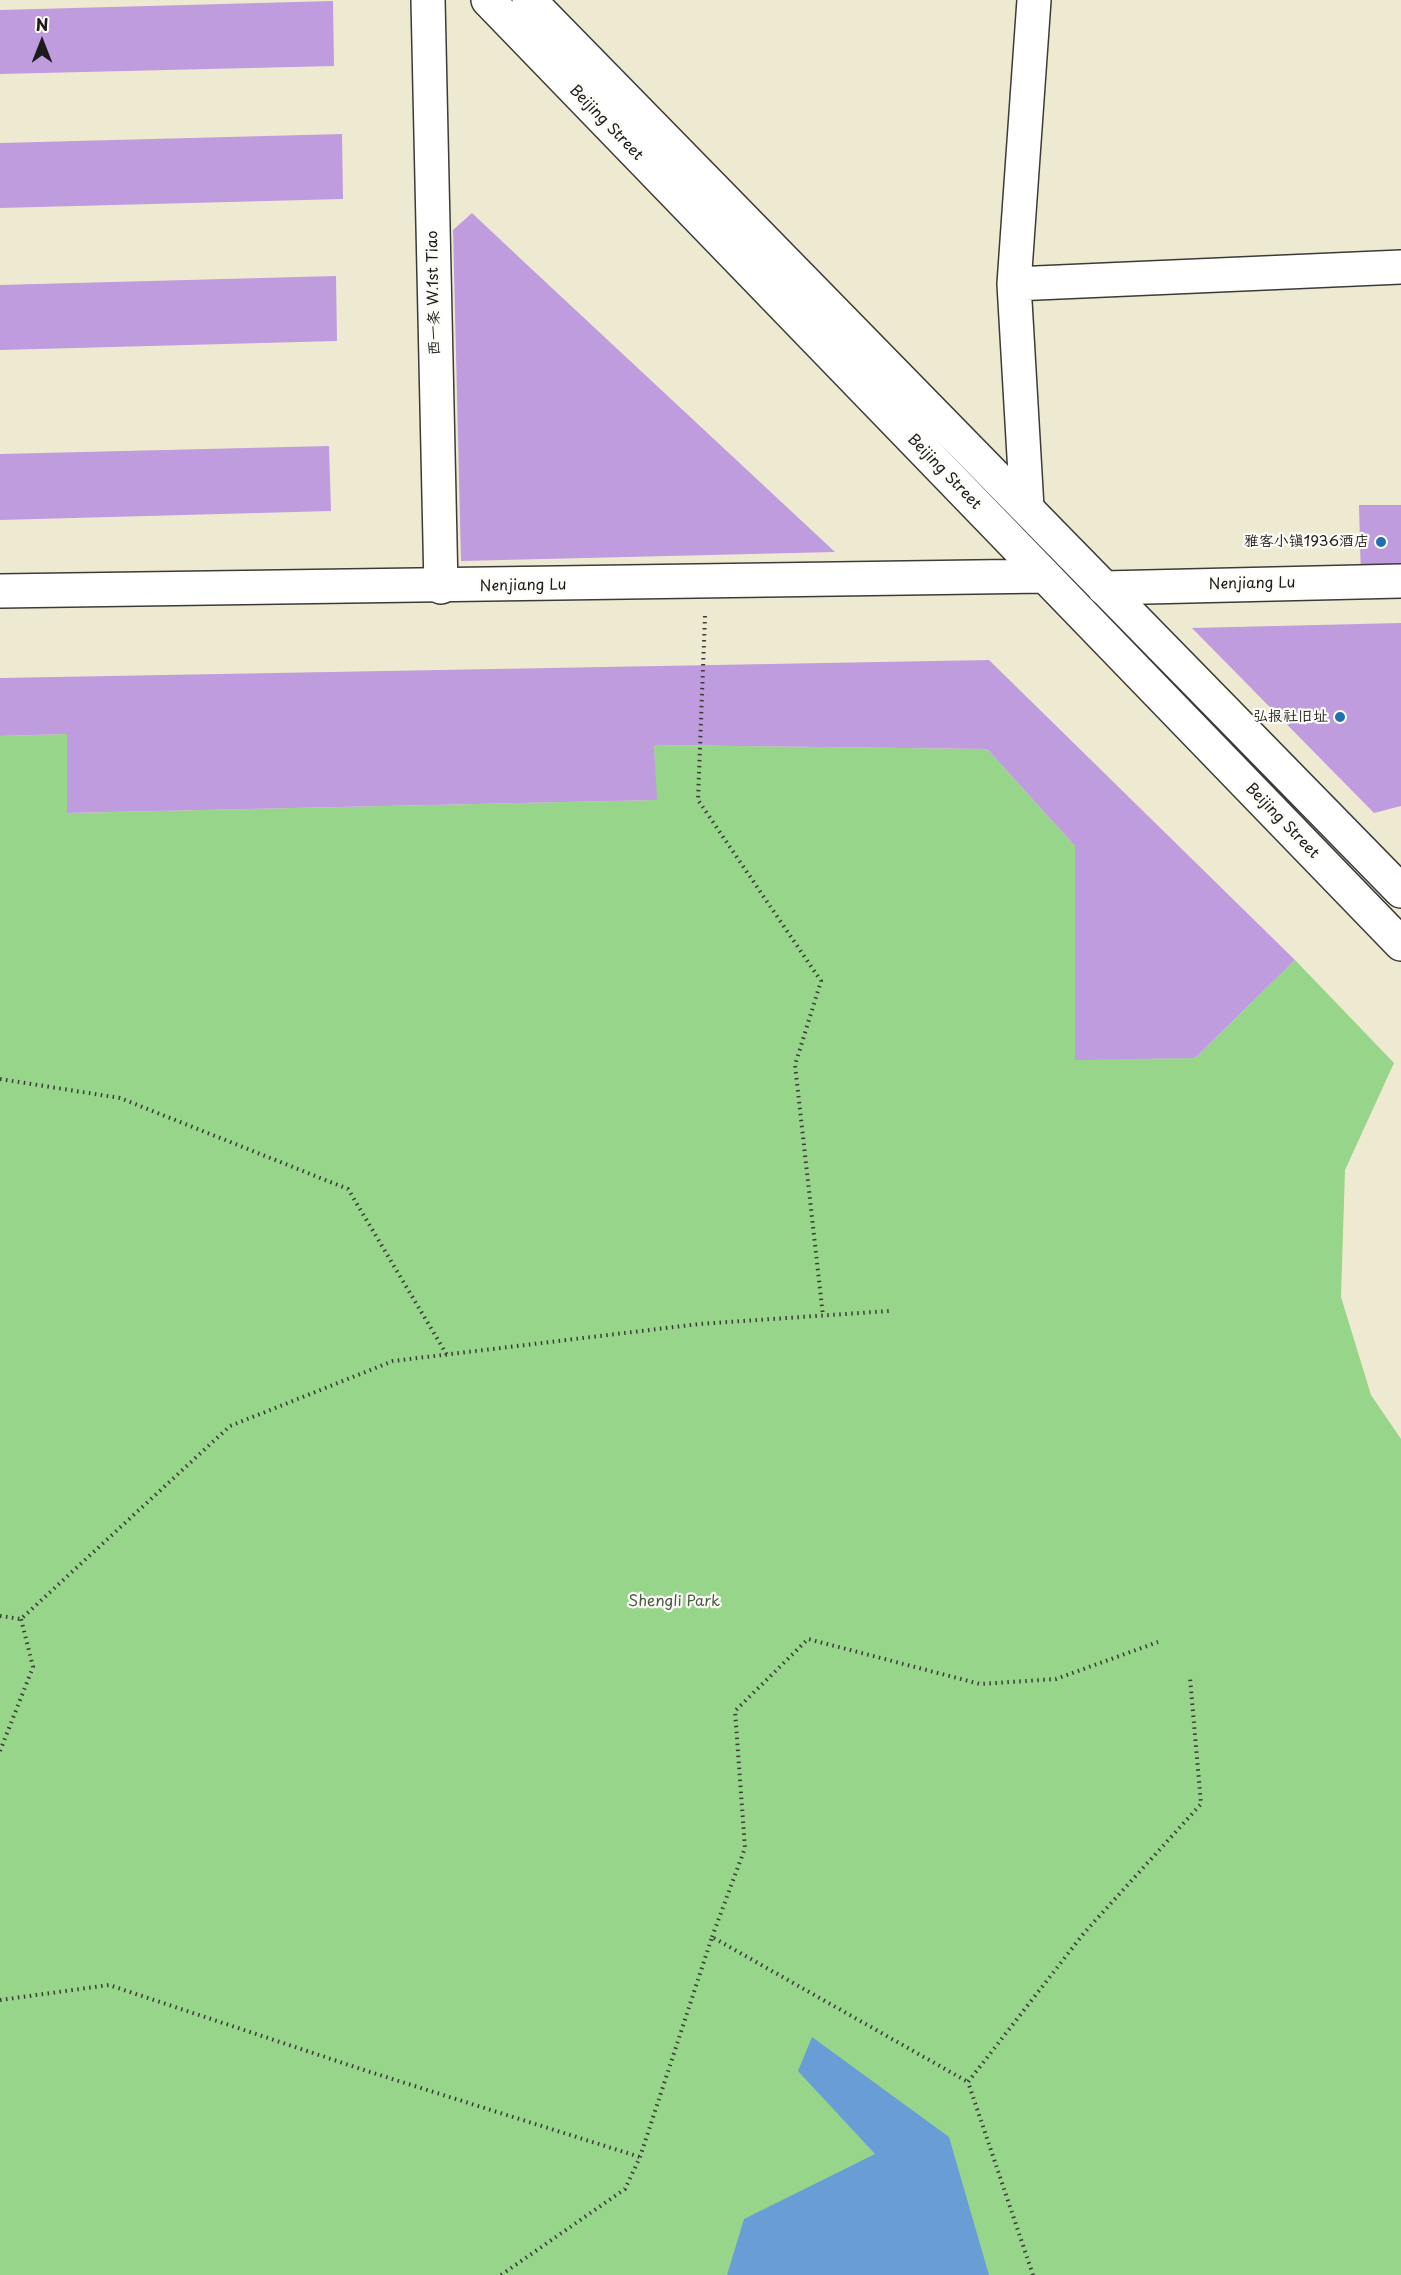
<!DOCTYPE html>
<meta charset="utf-8">
<style>
body{margin:0}
#map{position:relative;width:1401px;height:2275px;overflow:hidden;background:#eeead1;font-family:"Playpen Sans",sans-serif}
canvas{display:block}
.north{position:absolute;left:12px;top:12px;width:60px;height:60px;-webkit-text-stroke:4px #fdfcf7;paint-order:stroke;rotate:0deg;font-size:16px;font-weight:700;line-height:24px;text-align:center;color:#1c1c1c}
.north::after{content:'';display:block;margin:auto;width:21px;height:27px;background:#1c1c1c;clip-path:polygon(50% 0,100% 100%,50% 72%,0 100%)}
</style>
<div id="map">
<canvas width="1401" height="2275"></canvas>
<div class="north">N</div>
</div>
<script>
const context = document.querySelector('canvas').getContext('2d');
context.lineJoin = 'round';
function fillPath(path, color) { context.fillStyle = color; context.fill(path, 'evenodd'); }
function strokePath(path, color, width, dash) { context.strokeStyle = color; context.lineWidth = width; context.lineCap = dash ? 'butt' : 'round'; context.setLineDash(dash || []); context.stroke(path); }
function drawText(font, color, halo, rows, align = 'center') {
  context.font = font + ' "Playpen Sans","LXGW WenKai TC",sans-serif'; context.lineWidth = 4.5; context.setLineDash([]); context.textBaseline = 'middle'; context.strokeStyle = halo; context.fillStyle = color; for (const [text, x, y, turn = 0] of rows) {
    context.save(); context.translate(x, y); context.rotate((+turn || 0) * Math.PI / 180); context.textAlign = isNaN(turn) ? turn : align; if (halo) context.strokeText(text, 0, 0); context.fillText(text, 0, 0); context.restore();
  }
}
fillPath(new Path2D(`
 M67,734L68,813L656,800L654,745L987,749L1075,846V1059L1195,1058L1295,960L1394,1063L1345,1170L1341,1297L1371,1395L1401,1439V2275H0V736Z`), '#97d58b');
fillPath(new Path2D(`
 M812,2037L949,2137L989,2275H727L744,2219L875,2154L798,2071Z`), '#689ed5');
fillPath(new Path2D(`
 M333,1L334,66L0,74V10Z
 M342,134L343,199L0,208V143Z
 M472,213L523,261L835,552L461,561L453,230Z
 M336,276L337,341L0,350V285Z
 M329,446L331,511L0,520V454Z
 M1359,505H1401V579L1361,580Z
 M1401,623V806L1374,813L1192,628Z
 M989,660L1295,960L1195,1058L1075,1060V846L987,749L654,745L657,800L67,813V734L0,736V678Z`), '#bf9cdd');
const minor = new Path2D(`
 M428,0L441,587
 M1014,284L1401,267
 M1027,508L1014,284L1034,0
 M1104,588L1401,581`);
const major = new Path2D(`
 M488,0L1401,944
 M529,0L1401,891
 M0,591L1045,576`);
strokePath(minor, '#3c3b37', 36);
strokePath(major, '#3c3b37', 36);
strokePath(new Path2D(`
 M705,616L698,800L821,981L795,1065L823,1316
 M0,1079L120,1098L348,1189L447,1355
 M0,1616L21,1619L230,1426L393,1361L699,1324L889,1311
 M0,1751L33,1667L21,1619
 M712,1937L745,1848L735,1711L808,1639L980,1684L1056,1679L1158,1642
 M0,2000L109,1985L367,2071L640,2157
 M501,2275L625,2189L640,2157L712,1937L968,2082
 M1033,2275L968,2082L1084,1933L1201,1804L1190,1678`), '#3c3b37', 4, [1.5, 4.5]);
strokePath(minor, '#fff', 33);
strokePath(major, '#fff', 33);
for (const [x, y, r, color] of [
 [1381,542,6,"#1f6fb2"],
 [1340,717,6,"#1f6fb2"]
]) { const dot = new Path2D(); dot.arc(x, y, r, 0, 2 * Math.PI); context.fillStyle = color; context.fill(dot); strokePath(dot, '#fdfcf7', 2); }
drawText('15px', '#1c1c1c', '#fdfcf7', [
 ["Beijing Street",606,123,46],
 ["西一条 W.1st Tiao",434,293,-91],
 ["Beijing Street",944,472,46],
 ["Nenjiang Lu",1252,584,-1],
 ["Nenjiang Lu",523,586,-1],
 ["Beijing Street",1282,821,46]
]);
drawText('15px', '#1c1c1c', '#fdfcf7', [
 ["雅客小镇1936酒店",1369,542],
 ["弘报社旧址",1328,717]
], 'right');
drawText('15px', '#475d43', '#fdfcf7', [
 ["Shengli Park",674,1602]
]);
</script>
